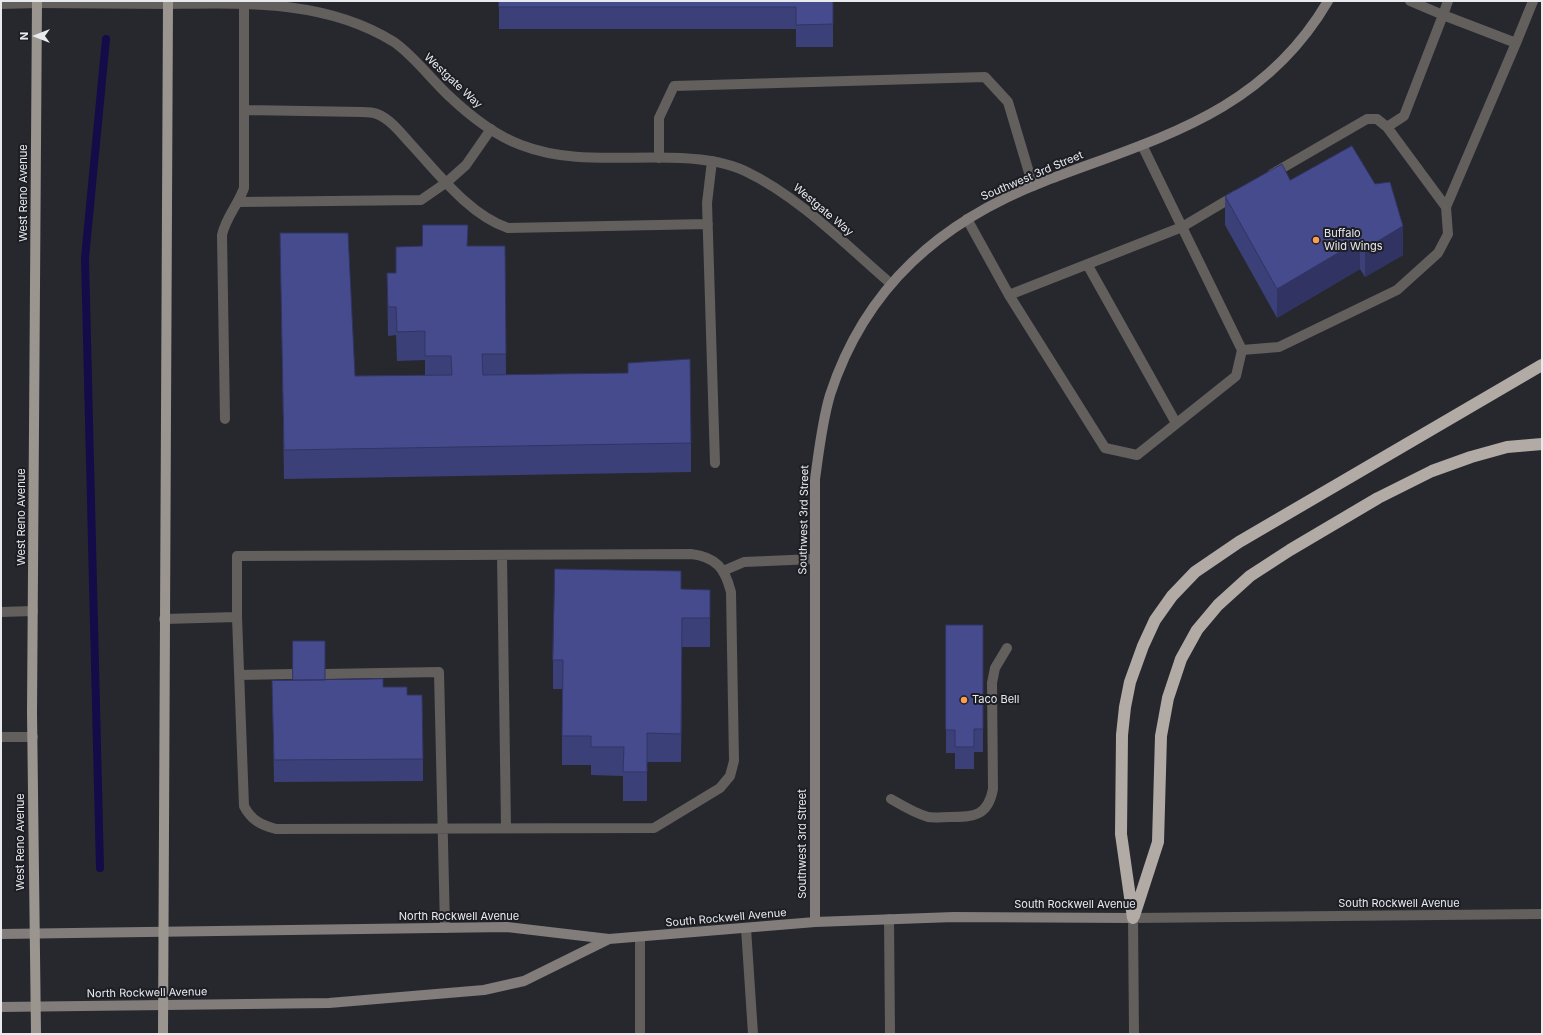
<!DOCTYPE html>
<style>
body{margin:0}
#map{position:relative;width:1543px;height:1035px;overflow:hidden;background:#27282e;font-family:Inter,sans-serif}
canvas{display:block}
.frame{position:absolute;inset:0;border:2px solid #e9eaee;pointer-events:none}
.north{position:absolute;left:16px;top:16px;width:40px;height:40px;-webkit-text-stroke:3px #1d1e24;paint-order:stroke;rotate:270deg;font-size:11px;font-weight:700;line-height:16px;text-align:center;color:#e9eaee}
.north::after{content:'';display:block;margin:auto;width:14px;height:18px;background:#e9eaee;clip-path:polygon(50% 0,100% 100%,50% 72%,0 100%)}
</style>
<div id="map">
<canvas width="1543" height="1035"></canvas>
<div class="frame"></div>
<div class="north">N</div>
</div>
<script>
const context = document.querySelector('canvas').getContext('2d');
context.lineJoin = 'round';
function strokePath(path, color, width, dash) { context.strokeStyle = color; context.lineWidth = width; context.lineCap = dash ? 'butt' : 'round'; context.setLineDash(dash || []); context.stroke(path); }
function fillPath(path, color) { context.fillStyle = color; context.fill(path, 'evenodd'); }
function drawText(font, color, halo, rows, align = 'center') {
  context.font = font + ' Inter,sans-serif'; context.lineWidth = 4; context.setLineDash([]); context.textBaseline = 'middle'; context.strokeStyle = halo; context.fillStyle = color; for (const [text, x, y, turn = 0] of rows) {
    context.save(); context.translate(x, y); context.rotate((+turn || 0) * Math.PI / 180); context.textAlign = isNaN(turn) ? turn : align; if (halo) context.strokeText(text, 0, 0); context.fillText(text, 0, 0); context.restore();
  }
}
strokePath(new Path2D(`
 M100,868L85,258L106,39`), '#130c49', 8);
strokePath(new Path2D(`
 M1,4L37,3
 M1516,43L1533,1
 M246,110L362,112C366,112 372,112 377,114C390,119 400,132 409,142C437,172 469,215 508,228L708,224
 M659,158V118L674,86L985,77L1008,102L1033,186
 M712,161L707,203L715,463
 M1272,174L1367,119H1377L1387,127
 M239,202L421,200L447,182L466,165L491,129
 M1446,207L1516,43L1443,15L1448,1
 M967,219L1009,295L1105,448L1137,455L1236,376L1242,350L1142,145
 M1087,264L1176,423
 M1009,295L1182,227L1236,195
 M1242,350L1279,347L1397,290L1438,253L1448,234L1446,207L1387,127L1404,116L1443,15L1410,1
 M225,419L222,235C226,217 238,205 244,188V3
 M502,555L506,828
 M723,571L744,562L814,559
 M1,612L33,611
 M164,619L237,617V556L691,554C717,557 725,569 731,592L734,761L730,776L720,788L654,828L276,829C261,825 251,820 244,806L237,617
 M325,674L439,672L445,928
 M239,675L293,674
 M1,737H33
 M891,799C903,806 914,813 928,817C934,818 943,817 950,817C974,817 988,816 993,789L992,683L995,668L1007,648
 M889,919L890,1034
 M746,928L753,1034
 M640,1034V937`), '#625f5d', 10);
strokePath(new Path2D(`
 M37,3C81,3 126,4 170,4C247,3 327,0 394,42C414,56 430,78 448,95C469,115 494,135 521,145C573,165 627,155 681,158C702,159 726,162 745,171C798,196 846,245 890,283
 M1133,918L1134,1034`), '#625f5d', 10);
strokePath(new Path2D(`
 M1133,918L1542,914`), '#625f5d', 10);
strokePath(new Path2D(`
 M815,922V479C819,451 822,422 830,395C865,287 941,221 1045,181C1157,138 1262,114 1328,1
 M1,934L507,927L609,939L815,922L954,917L1133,918
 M1,1007L329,1003L484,990L524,981L609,939`), '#827d7a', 10);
strokePath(new Path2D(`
 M36,1034L32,712L37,1
 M163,1034L168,1`), '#9b9590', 10);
strokePath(new Path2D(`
 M1134,916L1158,842L1161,736L1168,698L1181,659L1197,630L1218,605L1250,576L1290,550L1378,498L1432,471L1471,457L1507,447L1542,444
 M1133,918L1121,834L1122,735L1125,707L1130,682L1143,646L1155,620L1172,596L1195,572L1239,542L1542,365`), '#b2aaa5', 12);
fillPath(new Path2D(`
 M499,1H833V47H796V29H499Z
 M1290,180L1403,255L1365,277L1360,269L1277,318L1225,225V196Z
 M280,233L355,376L425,375V360L397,361L396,335L388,336L387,273H396L468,246H505L506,374L691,443V472L284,479Z
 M681,589L710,619V647H682L681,762H647V801H623V776L591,775V765H562V689H553V660Z
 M946,625H983V752H974V769H955V753H946Z
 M293,680H325L383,687L407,695L423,759V781L274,782L272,681Z`), '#3c4079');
fillPath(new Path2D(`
 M1403,226V255L1365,277V249Z
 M1360,240V269L1277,318V289Z
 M682,618V647L681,762V734Z`), '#313463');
const building = new Path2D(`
 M499,1H833V24L796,25V7H499Z
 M1352,146L1375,184L1390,182L1403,226L1365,249L1360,240L1277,289L1225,196L1282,164L1290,180Z
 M423,225H468L467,246H505L506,354H482L483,375L628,373V363L690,359L691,443L284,450L280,233H348L355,376L452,375L451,356H425V331L397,332L396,307H388L387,273H396V247L422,246Z
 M555,569L681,571V589L710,590V618H682L681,734L647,733V772H623L624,747H591V736H562L563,660H553Z
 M946,625H983V729H974V747H955V730H946Z
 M293,641H325V680H293Z
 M383,679V687H407V695H422L423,759L274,760L272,681Z`);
fillPath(building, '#464b8d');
strokePath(building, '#313463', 1);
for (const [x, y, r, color] of [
 [1316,240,4,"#fb9e51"],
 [964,700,4,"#fb9e51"]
]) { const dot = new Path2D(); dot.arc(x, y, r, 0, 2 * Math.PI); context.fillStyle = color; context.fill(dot); strokePath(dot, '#1d1e24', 1.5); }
drawText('11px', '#e9eaee', '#1d1e24', [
 ["Westgate Way",453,81,43],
 ["Southwest 3rd Street",1032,176,-23],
 ["West Reno Avenue",24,193,-90],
 ["Westgate Way",823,210,40],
 ["West Reno Avenue",22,517,-90],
 ["Southwest 3rd Street",804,520,-89],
 ["West Reno Avenue",21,842,-90],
 ["Southwest 3rd Street",803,844,-90],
 ["South Rockwell Avenue",1399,904],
 ["South Rockwell Avenue",1075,905],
 ["North Rockwell Avenue",459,917],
 ["South Rockwell Avenue",726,918,-5],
 ["North Rockwell Avenue",147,993,-1]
]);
drawText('11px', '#e9eaee', '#1d1e24', [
 ["Buffalo",1324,234],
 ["Wild Wings",1324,247],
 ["Taco Bell",972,700]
], 'left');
</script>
